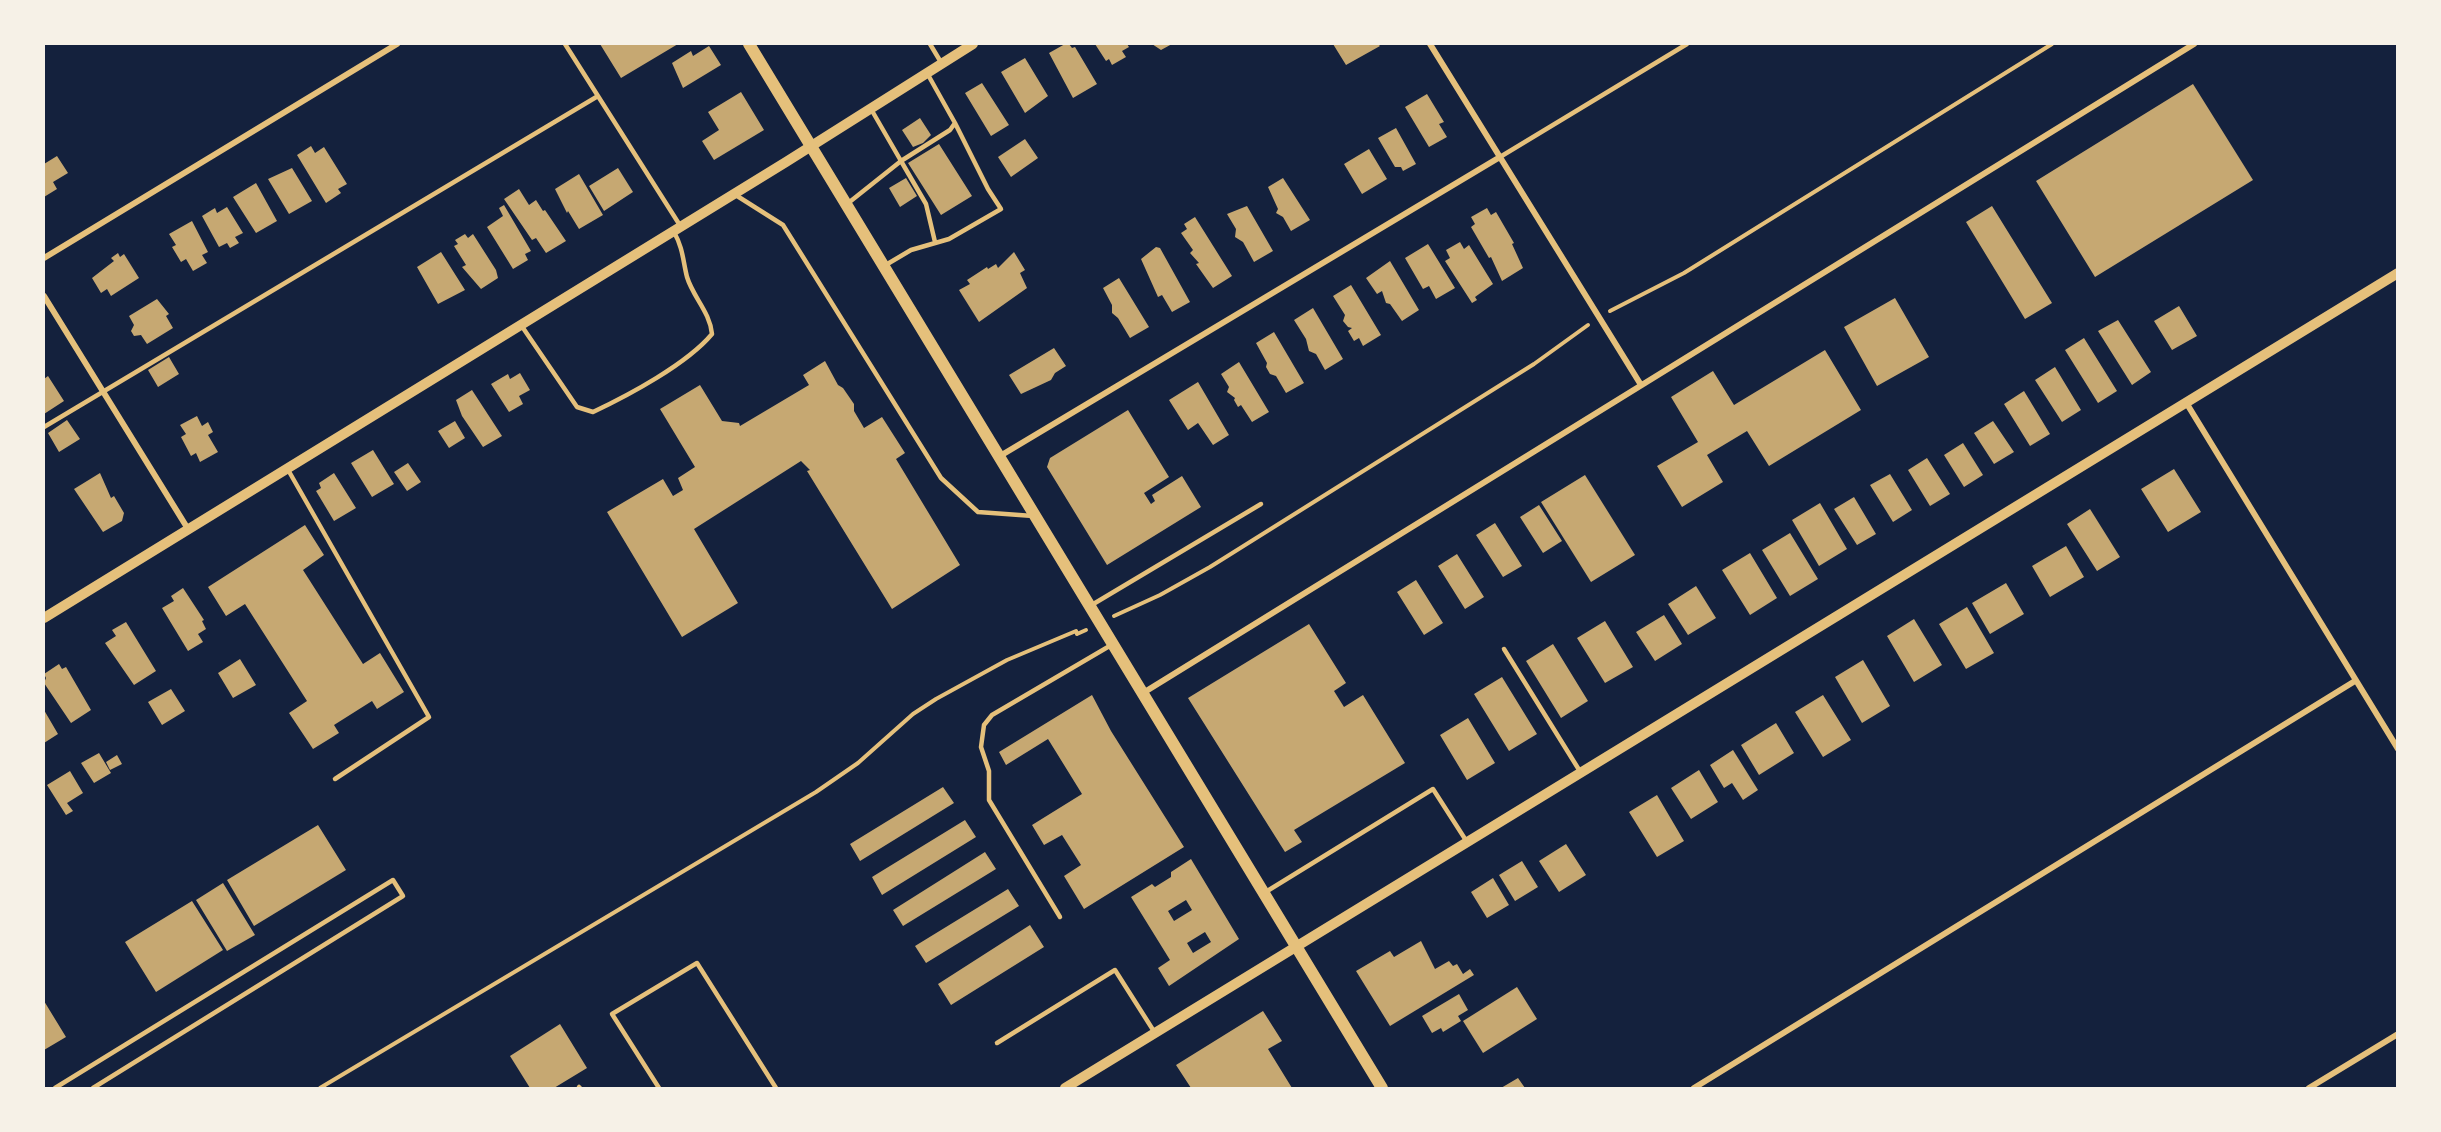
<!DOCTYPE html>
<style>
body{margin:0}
#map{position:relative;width:2441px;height:1132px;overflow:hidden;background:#14213d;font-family:Quicksand,sans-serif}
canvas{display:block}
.frame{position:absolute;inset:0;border:45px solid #f6f1e7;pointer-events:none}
</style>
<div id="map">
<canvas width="2441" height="1132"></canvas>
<div class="frame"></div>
</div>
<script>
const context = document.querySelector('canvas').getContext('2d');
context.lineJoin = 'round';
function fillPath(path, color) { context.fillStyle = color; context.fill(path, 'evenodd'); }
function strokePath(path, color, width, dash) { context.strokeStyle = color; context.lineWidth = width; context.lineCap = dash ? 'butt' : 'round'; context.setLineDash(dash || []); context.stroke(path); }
fillPath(new Path2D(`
 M600,44H678L621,78Z
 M1065,44H1069L1072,48L1075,47L1097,84L1073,98L1049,53Z
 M1095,44H1127L1129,47L1122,51L1126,57L1112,65L1109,59L1106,61Z
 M1152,44H1172L1161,50Z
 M1333,44H1378L1380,46L1346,65Z
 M709,46L721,65L683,88L672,63L691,51L693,56Z
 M1025,58L1048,96L1025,113L1001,72Z
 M982,83L1009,125L991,136L965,93Z
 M2193,84L2253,180L2095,277L2036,181Z
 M741,92L764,130L714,160L702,141L719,130L708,112Z
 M1427,94L1444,122L1439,124L1447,137L1429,147L1405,107Z
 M920,118L931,135L923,143L913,147L902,130Z
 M1396,128L1416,164L1403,171L1401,167H1395L1378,138Z
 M1025,139L1038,158L1011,177L998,157Z
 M939,144L972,196L941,215L908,163Z
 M311,146L315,153L324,147L347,184L338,189L341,193L326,203L297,155Z
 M1369,149L1387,179L1362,194L1344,164Z
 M57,156L68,173L53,182L57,189L44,197V164Z
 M292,168L312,201L289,214L268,179Z
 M618,168L633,192L604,211L589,186Z
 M579,174L603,215L579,229L568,211L567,213L555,189Z
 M906,178L917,196L900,207L889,188Z
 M1283,178L1310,220L1291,231L1283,217L1276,213L1278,209L1268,187Z
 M256,183L277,221L256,233L233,197Z
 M519,189L529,205L536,200L543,211L545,210L566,241L546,253L536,238L532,240L504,199Z
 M504,205L531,251L525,254L528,260L513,269L487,227L503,216L499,208Z
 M1247,206L1273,251L1254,262L1243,242L1235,237L1236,229L1227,214Z
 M1992,206L2052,303L2025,319L1966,222Z
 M227,207L243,233L235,237L239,243L230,248L227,243L219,247L202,216L215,208L217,213Z
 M1487,208L1491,215L1496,212L1514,243L1512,244L1523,268L1502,281L1491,257L1489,258L1471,227L1475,224L1471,217Z
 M1195,217L1232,276L1213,288L1196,264L1199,263L1190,253L1193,250L1181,233L1187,229L1184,224Z
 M192,221L208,252L202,255L207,263L193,271L186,259L181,262L172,247L176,245L169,234Z
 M465,234L468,238L473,234L496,270L498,278L481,289L462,267L466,265L454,246L458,244L455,240Z
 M1460,242L1464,249L1469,245L1493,284L1475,297L1477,300L1472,303L1445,261L1450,258L1446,250Z
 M1428,244L1455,288L1436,299L1429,286L1423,289L1405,258Z
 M1156,247L1160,248L1190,302L1172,312L1162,295L1158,297L1141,259Z
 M441,252L465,290L438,304L417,267Z
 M1014,252L1025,270L1020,273L1027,288L979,322L959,290L970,284L967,280L987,267L988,269L996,264L998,268Z
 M118,253L120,257L124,254L139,278L111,296L107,289L101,293L92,278L114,261L111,258Z
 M1390,261L1419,310L1402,321L1390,304L1386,303L1382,291L1377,294L1366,278Z
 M1119,278L1149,327L1130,338L1118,318L1112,313V305L1103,288Z
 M1351,285L1381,335L1363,346L1359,338L1354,341L1348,331L1352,328L1348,327L1343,321L1345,315L1333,296Z
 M1895,298L1929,357L1877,386L1844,327Z
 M157,299L169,314L166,316L173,328L147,344L141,335L134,336L131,331L134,325L129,316Z
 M2179,306L2197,336L2172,350L2154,321Z
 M1313,308L1343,359L1325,370L1316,354L1309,351L1306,339L1294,320Z
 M2118,320L2151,372L2132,385L2098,331Z
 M1274,332L1304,383L1286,393L1276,376L1270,374L1266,367L1267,363L1256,343Z
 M2084,338L2117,391L2098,403L2065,350Z
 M1054,348L1066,366L1055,373L1051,380L1021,394L1009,375Z
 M1825,350L1861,410L1769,466L1747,431L1707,455L1723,482L1682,507L1657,466L1698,442L1671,397L1713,371L1734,405Z
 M169,357L179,374L158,387L148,370Z
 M825,361L838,385L843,388L854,404V411L864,428L882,417L905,453L896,459L960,565L892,609L807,471L810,470L801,461L694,529L738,603L682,637L607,512L663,479L673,496L683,490L678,478L695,467L660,409L700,385L722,421L739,423L740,426L809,385L803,375Z
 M1239,362L1269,412L1252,422L1241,405L1238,407L1234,400L1235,398L1227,392L1229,387L1221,374Z
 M2055,367L2081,410L2062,422L2035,380Z
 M520,373L530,390L519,396L523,404L509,412L491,384L508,374L510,379Z
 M48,376L64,401L44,414V379Z
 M1198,382L1229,435L1213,445L1198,423L1188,430L1169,400Z
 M472,390L502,436L483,447L462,416L456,400Z
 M2024,391L2050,434L2030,446L2004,404Z
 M1128,410L1169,477L1144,493L1151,504L1155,501L1152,495L1182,476L1201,507L1107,565L1047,467L1050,458Z
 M197,416L202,426L208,422L213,432L208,435L218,452L200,462L196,453L191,456L181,437L186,434L180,425Z
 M67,420L80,439L59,452L48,433Z
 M455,421L465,438L449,448L438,431Z
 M1993,421L2014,452L1994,464L1974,433Z
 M1963,443L1983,475L1964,487L1944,455Z
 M373,450L394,484L372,497L351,463Z
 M1927,458L1950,494L1930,506L1908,470Z
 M408,463L421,482L407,491L394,472Z
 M2174,469L2201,512L2168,532L2141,489Z
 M100,473L111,498L114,496L124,513L122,521L103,532L74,489Z
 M334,473L356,508L334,521L316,491L321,488L319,483Z
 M1890,474L1912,510L1893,522L1870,485Z
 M1585,475L1635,555L1591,582L1541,502Z
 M1854,497L1876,534L1857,545L1834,509Z
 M1820,503L1847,549L1819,566L1792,520Z
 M1539,505L1562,541L1543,553L1520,517Z
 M2090,509L2120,557L2097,571L2067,524Z
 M1495,523L1522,566L1503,577L1476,535Z
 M305,525L324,555L303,570L363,664L380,653L404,692L377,709L372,701L334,725L339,733L313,749L289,713L307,701L245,604L226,616L208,587Z
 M1790,533L1818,579L1790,596L1762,550Z
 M2066,546L2084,577L2050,597L2032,566Z
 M1750,553L1777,598L1750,615L1722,570Z
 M1457,554L1484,597L1465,609L1438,566Z
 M1416,580L1443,623L1424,635L1397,592Z
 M2006,583L2024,614L1990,634L1972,603Z
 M1696,586L1716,618L1688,635L1668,604Z
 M183,588L204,620L202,621L206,629L198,634L203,642L188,651L162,608L174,601L171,596Z
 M1967,607L1994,653L1966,669L1939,624Z
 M1664,615L1682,644L1655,661L1636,632Z
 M1914,619L1942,665L1914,682L1887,636Z
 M1605,621L1633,667L1605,683L1577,638Z
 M126,622L156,671L134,685L105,643L116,636L112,630Z
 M1309,624L1346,683L1334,691L1344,707L1363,695L1405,763L1294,830L1302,842L1285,852L1188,698Z
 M1553,644L1588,701L1561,718L1526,661Z
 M240,659L256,685L233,698L218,673Z
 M1863,660L1890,706L1862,723L1835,677Z
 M59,664L62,669L66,667L91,710L71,723L44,683L46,678L44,674Z
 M1502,677L1537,734L1509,751L1474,694Z
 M171,689L185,711L162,725L148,702Z
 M1092,695L1111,731L1184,847L1084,909L1064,876L1081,865L1062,835L1044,845L1032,825L1082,794L1048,739L1006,765L999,752Z
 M1823,695L1851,740L1823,757L1795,712Z
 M44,710L58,734L44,743Z
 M1468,718L1495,763L1467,780L1440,735Z
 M1776,723L1794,753L1759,775L1741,745Z
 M1733,750L1758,790L1743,800L1732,783L1724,788L1710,765Z
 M99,753L111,773L94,783L81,763Z
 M117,755L122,764L110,770L106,762Z
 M1699,770L1718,802L1691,819L1671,788Z
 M70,771L83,793L67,803L73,811L66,815L47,785Z
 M943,787L954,803L860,861L850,844Z
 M1657,795L1684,841L1657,857L1629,812Z
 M965,820L976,837L882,895L872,877Z
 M318,825L346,870L254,926L227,880Z
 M1566,844L1586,875L1559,892L1539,861Z
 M985,852L996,869L903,926L893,910Z
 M1191,859L1239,939L1169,986L1158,968L1170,960L1131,897L1152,884L1155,887L1171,877V872ZM1186,900L1192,910L1174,921L1168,911ZM1205,932L1211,942L1193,953L1187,943Z
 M1522,861L1538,887L1515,901L1499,875Z
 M1493,878L1509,905L1487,918L1471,892Z
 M223,883L255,935L227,951L196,900Z
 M1008,889L1019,906L926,963L915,946Z
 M192,901L223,950L156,992L125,942Z
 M1030,925L1044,947L951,1005L938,984Z
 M1421,941L1435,969L1449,961L1453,966L1457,964L1463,974L1470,969L1474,975L1390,1026L1356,971L1390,951L1394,957Z
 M1517,987L1537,1019L1483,1053L1463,1021Z
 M1459,994L1468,1010L1458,1016L1461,1021L1443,1032L1441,1028L1432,1033L1422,1016Z
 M44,1001L66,1037L44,1050Z
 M1263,1011L1282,1041L1268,1049L1292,1088H1191L1176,1065Z
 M560,1024L587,1068L554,1088H530L510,1056Z
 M1518,1078L1525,1088H1501Z`), '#c6a872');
strokePath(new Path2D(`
 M1610,311L1684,273L2052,44
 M1114,616L1160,595L1210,567L1534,364L1588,325
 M320,1088L816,792L858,763L913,714L936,699L1007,660L1076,631L1077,634L1086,630`), '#e5c07b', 4);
strokePath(new Path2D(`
 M565,44L681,227
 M930,44L942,64
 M927,73L955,123L950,130L901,161L926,204L935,242
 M1500,157L1687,44
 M734,194L783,225L941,478L978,512L1033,516
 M847,204L901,161L871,109
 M884,266L911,250L949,239L1001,209L988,189L955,123
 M521,325L577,407L593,412C629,395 687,364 712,334C710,312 693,297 687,277C683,261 683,248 674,232
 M44,427L598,96
 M287,468L429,717L335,779
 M1090,606L1261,504
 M1504,649L1581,773
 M1264,893L1433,789L1467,842
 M1060,917L989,800V771L981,747L984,725L992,715L1113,644
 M997,1043L1115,970L1155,1033
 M579,1087L580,1088
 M55,1088L393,880L403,896L93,1088
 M659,1088L612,1014L697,963L776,1088`), '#e5c07b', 4.5);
strokePath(new Path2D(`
 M1430,44L1641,385
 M44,258L397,44
 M44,296L188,529
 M2187,404L2398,749
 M1000,456L1500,157
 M1143,693L2194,44
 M1694,1088L2355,681
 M2309,1088L2398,1034`), '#e5c07b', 6);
strokePath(new Path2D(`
 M44,618L786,162L973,44
 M1065,1088L2398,273`), '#e5c07b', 10);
strokePath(new Path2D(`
 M749,44L1382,1088`), '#e5c07b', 12);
</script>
